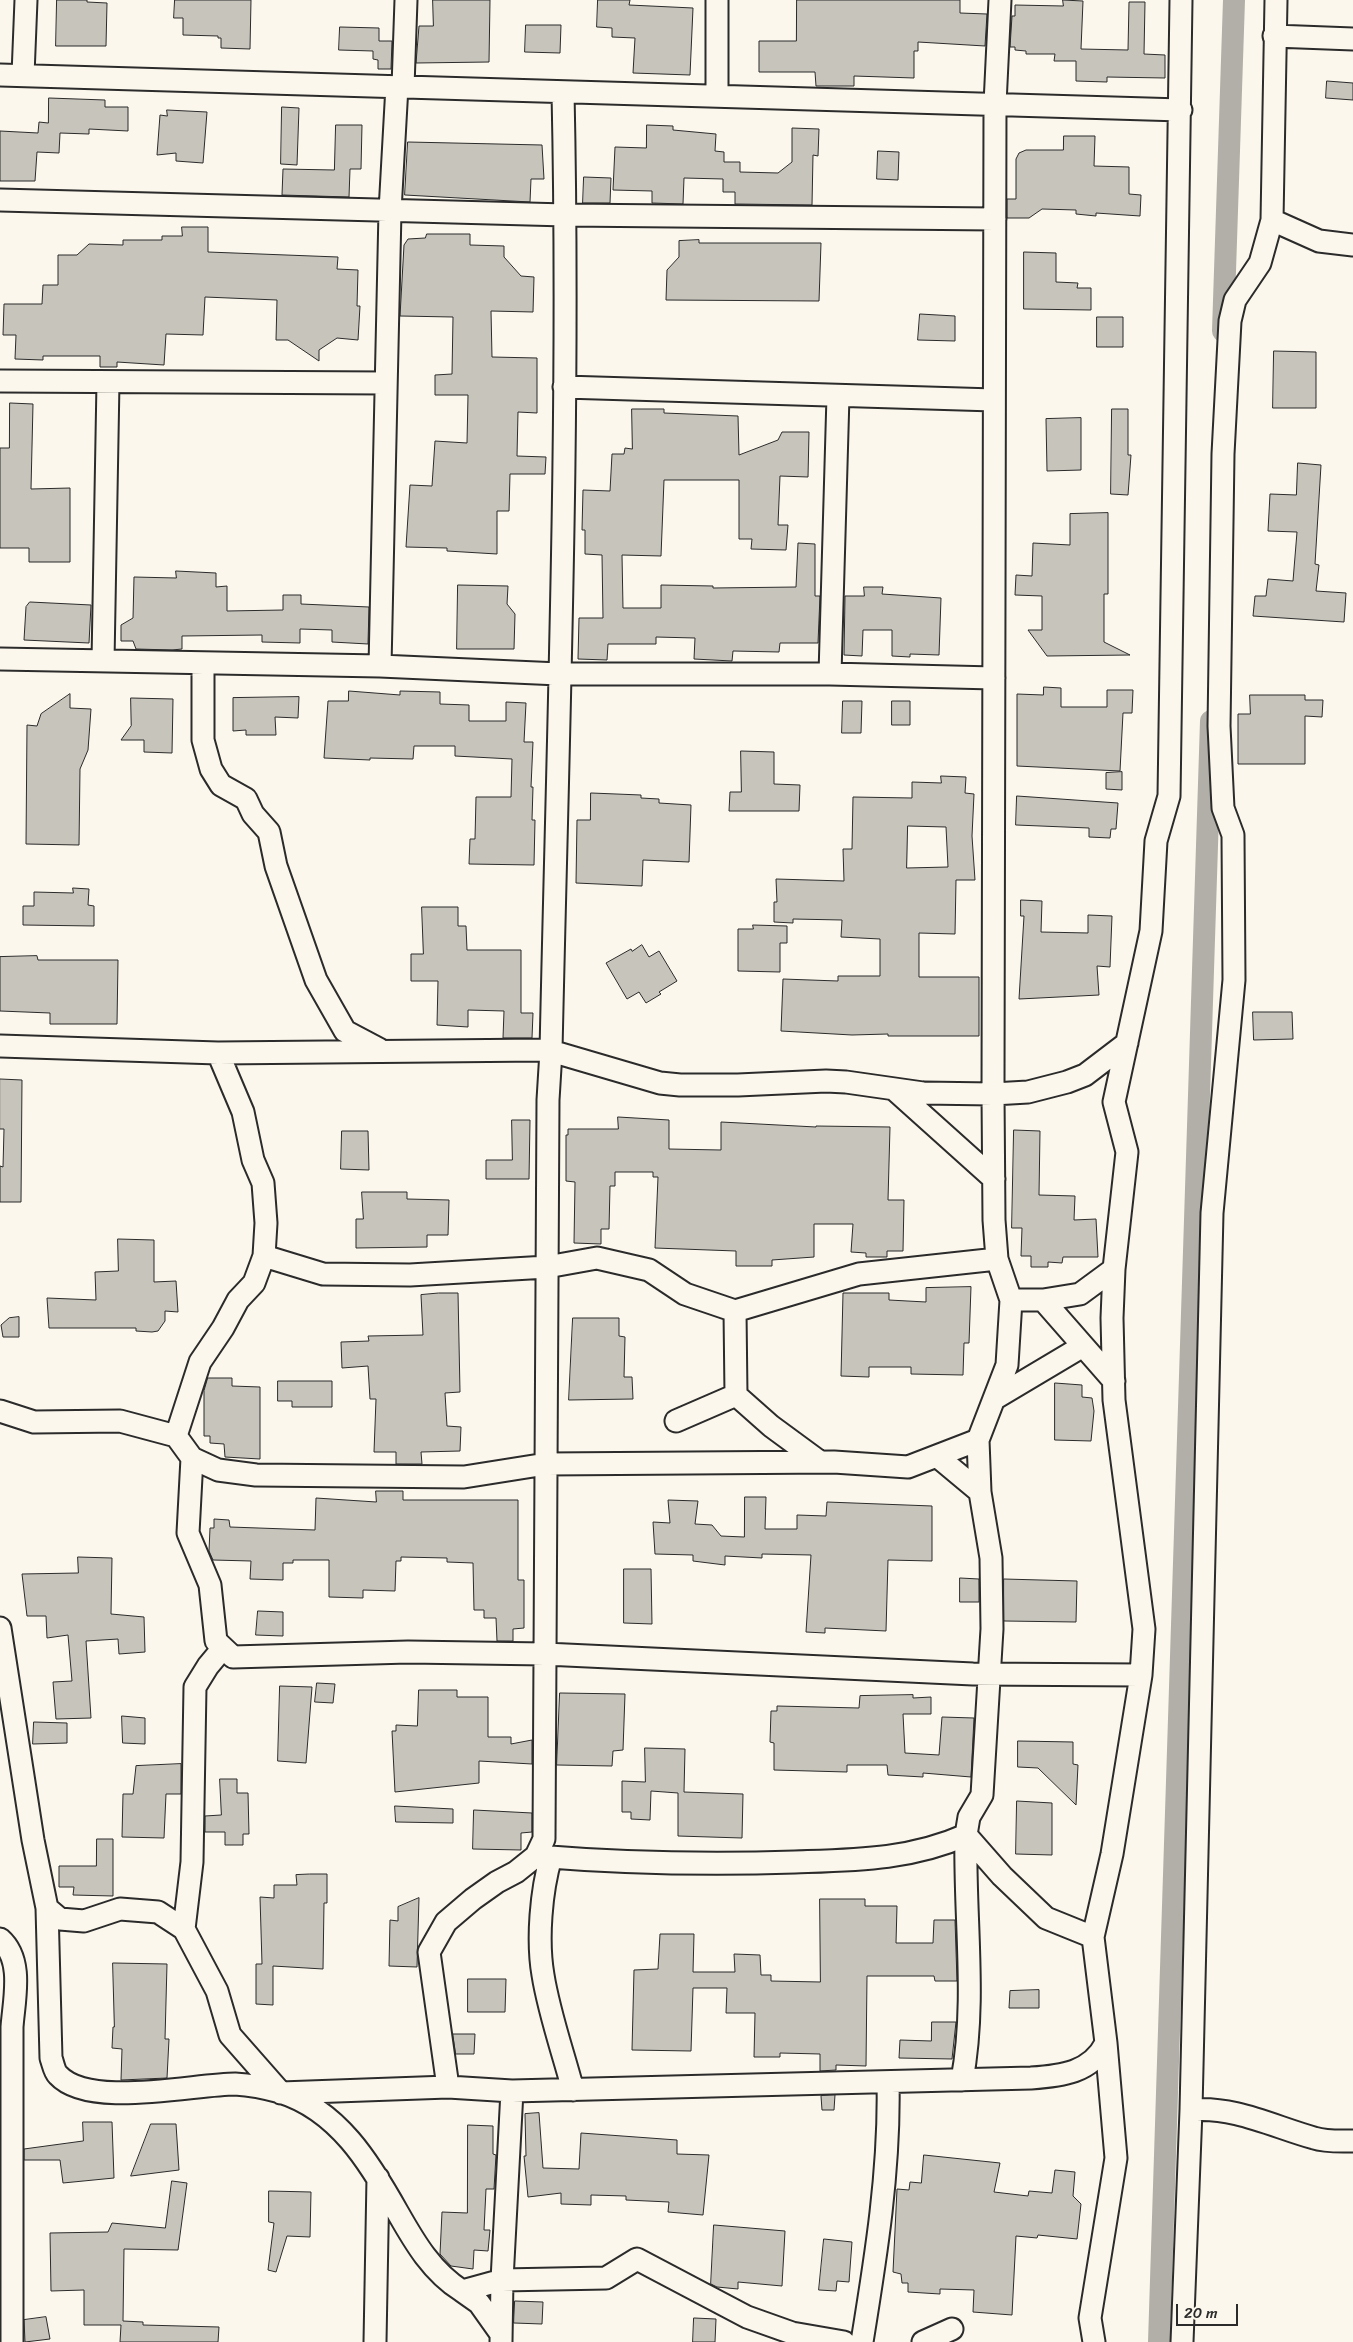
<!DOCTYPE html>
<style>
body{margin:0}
#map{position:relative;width:1353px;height:2342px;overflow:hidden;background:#fbf7ec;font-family:Sriracha,sans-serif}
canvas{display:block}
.scale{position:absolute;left:1176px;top:2304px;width:62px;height:22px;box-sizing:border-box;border:2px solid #2b2b2b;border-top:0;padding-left:6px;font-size:15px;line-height:18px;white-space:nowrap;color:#2b2b2b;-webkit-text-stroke:4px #fbf7ec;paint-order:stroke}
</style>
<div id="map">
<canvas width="1353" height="2342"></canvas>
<div class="scale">20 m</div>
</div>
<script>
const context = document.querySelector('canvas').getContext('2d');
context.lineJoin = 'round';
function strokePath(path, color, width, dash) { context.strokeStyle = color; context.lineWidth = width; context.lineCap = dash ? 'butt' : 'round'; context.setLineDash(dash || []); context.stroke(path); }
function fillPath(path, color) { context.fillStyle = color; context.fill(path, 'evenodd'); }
strokePath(new Path2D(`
 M1223,331L1234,0
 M1159,2342L1211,721`), '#b1afa7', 22);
const building = new Path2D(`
 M57,0H87V2L107,3L106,46H56Z
 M175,0H251L250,49L221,48V38H218V36L183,35V18H174Z
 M433,0H490L489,62L416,63L419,26H433Z
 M598,0H630L629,5L693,8L690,75L633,73L635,38L612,37V28L597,27Z
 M797,0H960V13L987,14L985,46L918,42V51H914V78L854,76V86H816L815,72H759V41H796Z
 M1063,0L1083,1L1081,49L1128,50L1129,2H1145L1144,54L1165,55V78L1107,77V82L1076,81V61H1054L1055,54H1026V51L1015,50V47H1010L1012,16H1015V5L1063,6Z
 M526,25H561L560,53L525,52Z
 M340,27L379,28V41H392L391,69H378V60L373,59V51L339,50Z
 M1327,81L1353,83V100L1326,98Z
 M49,98L105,100V107H128V131L89,129V134L60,133L59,153L37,152L35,181H0V131L38,133L39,122L48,123Z
 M282,107L299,108L297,165L281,164Z
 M167,110L207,112L203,163L176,161V153L157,155L160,115L167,116Z
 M336,125H362L361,169H350L349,197L282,195L283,169L334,170Z
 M647,125L673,126V130L716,134L715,151L724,152V162H740V172L778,173L792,162V128L819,129L818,156L813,155L812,205L735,204V192H723V179L684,178L683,204L652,203V191L613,190L615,147L646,148Z
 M1064,136H1095L1094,166L1129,167V194L1141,195L1140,216L1096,213V216L1076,214V210L1042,209L1029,218H1007V199H1016V159L1019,153L1026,150H1063Z
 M408,142L542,145L544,179H531L530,202L405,195Z
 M878,151L899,152L898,180L877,179Z
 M584,177L611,178L610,203H583Z
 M182,227H208V252L338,257L337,269L358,270L357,306H360L358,340L337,338L319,350V361L288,340H276L277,300L205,297L203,335L166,334L164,365L117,362V367H100V356H43V360L15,359L16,335H3L4,304H42L43,285H58V255H77L89,244L123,245V240H162V236H182Z
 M427,234H470V245L504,246V257L521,276L534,277L533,312L491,311L492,357L537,358V413L518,412L517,456L546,457L545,474H510L509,511H497V554L447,551V548L406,547L410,485L432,486L435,441L467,443L468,395H435V375L452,374L453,317L400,316L404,245L408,239L425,238Z
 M699,240V243H821L819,301L666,300L667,270L679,257V241Z
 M1024,252L1056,253V282L1078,283L1077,288H1091V310L1024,309Z
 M920,314L955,316V341L918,340Z
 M1097,317H1123V347H1097Z
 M1274,351L1316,352V408H1273Z
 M10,403L33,404L31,489L70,488V562H29V548H0V448H9Z
 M632,409H664V413L738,416L739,455L778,440L782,432H809L808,477L780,476L778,525H788L786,550L751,549L752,539H739V480H664L661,556L622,555L623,608H661V585L713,586V588L796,587L798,543L815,544V596H820L818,643H780L779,652L733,651L732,661L694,659L695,638L656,637V644H608L607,660L578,659L579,618H603L602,555L585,554V530H582L583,490L610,491L612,454H624L625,448L632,449Z
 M1112,409H1128V455H1131L1128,495L1111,494Z
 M1081,418V470L1047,471L1046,419Z
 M1298,463L1321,465L1315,564L1319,565L1316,591L1346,593L1344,622L1253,616L1255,596H1266L1268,579L1293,581L1297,532L1268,531L1270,494L1296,495Z
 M1108,513V594H1104V642L1130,655L1047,656L1028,630H1042V596L1015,595L1016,575L1032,576L1033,543L1070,545V514Z
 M176,571L216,573V587L227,586V611L283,610V595H301V604L369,607L368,644L332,642V630L300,629V643L262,642V635L182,636V649L172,650L136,649L133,641H121V625L133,618L134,577L176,578Z
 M458,585L508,586L507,604L515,614L514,649H457Z
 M864,587H883L882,594L941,598L939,655L910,654V657L892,656V630H863L862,656L844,655L845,596H864Z
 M30,602L91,605L89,643L24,640L26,607Z
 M1044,687L1061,688V707H1107V690H1133L1132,713H1123L1120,771L1017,766V694L1043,695Z
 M349,691L400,695V691L440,692V704L469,705V721H506V702L526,703L524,742H533L531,787H533L532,820H535L534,865L469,864L470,839H475L476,797H511L512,759L455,756V746H414L413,759L370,758V760L324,758L328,701H348Z
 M70,694V708L91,709L88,750L80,769L79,845L26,844L27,725L37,726L41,714Z
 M1250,695H1305V700H1323L1322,717L1305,716V764H1238V714H1250Z
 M299,697L298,718L275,717L276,735H246V730L233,731V698Z
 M131,698L173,699L172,753L144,752V740H121L131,726Z
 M843,701H862L861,733H842Z
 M892,701H910V725H892Z
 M741,751L774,752V784L800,785L799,811H729L730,792H741Z
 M1122,772V790L1106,789V773Z
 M941,776L966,777L965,793L974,794L972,836L975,880H956L955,934L919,933V977H979V1036H888V1034L852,1035L781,1031L783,979L838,981V976H880V939L841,937L842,920L793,919V923L774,922V902H777L776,879L844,881L843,849H852L853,797L912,798V782L941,783ZM908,826L946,827L948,867L907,868Z
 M591,793L641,795V798L659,799V803L691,805L689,862L643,860L642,886L576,883L577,820H590Z
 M1017,796L1118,803L1116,829H1111L1110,838L1089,837V828L1016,825Z
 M73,888L89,889L88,905L94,906V926L23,925V906H34V892L73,893Z
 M1021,900L1042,901L1041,932L1088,933V915L1112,916L1110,967L1097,966L1099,995L1019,999L1024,916H1021Z
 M422,907H458V926H466L467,950H521V1013H533L532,1038H503L504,1011L468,1010V1027L437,1025L438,981H411V954H423Z
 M753,925L787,926V943H780V972L738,971V929H753Z
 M642,945L649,957L659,951L677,981L659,992L661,994L646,1003L639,992L627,999L606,963L631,949L632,951Z
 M37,956L38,960H118L117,1024H50V1013L0,1011V957Z
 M1253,1012H1292L1293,1039L1254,1040Z
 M0,1079L22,1080L21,1202H0V1166L3,1167L4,1129H0Z
 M618,1117L669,1120V1149L721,1150V1122L816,1127V1126L890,1127L888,1200H904L903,1251H887V1257H866V1253L851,1252L853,1224H814V1257L772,1260V1266H736V1251L655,1248L658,1177H653V1172H615V1186H610L609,1229H601V1244L574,1243L575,1182L566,1181V1135H568V1129H618Z
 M512,1120H530L529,1179H486V1160H512Z
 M1014,1130L1040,1131L1039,1195L1075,1196L1074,1220L1096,1219L1098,1257H1063L1062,1263L1048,1262V1267H1031V1256H1021L1022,1228H1012Z
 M342,1131H368L369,1170L341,1169Z
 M362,1192H407V1199L449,1200L448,1235H427V1247L356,1248V1219H363Z
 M118,1239L154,1240V1282L176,1281L178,1312L165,1311V1321L158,1331L152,1332L136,1331V1328H49L47,1298L96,1300L95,1272L118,1271Z
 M971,1287L969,1343H964L963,1375L911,1374V1367H869V1377L841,1376L843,1293H889V1300L926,1302V1288Z
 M439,1293H458L460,1392L445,1393L447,1426L461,1427L460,1451L421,1452L422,1464H396V1452H374L376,1399H370L368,1366L342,1368L341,1342L369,1341L368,1336L423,1335L421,1295Z
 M19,1317V1337H3L1,1325L9,1318Z
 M573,1318H619V1336L625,1337L624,1377H632L633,1399L569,1400Z
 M208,1378H232V1386L260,1387V1459L225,1457L224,1444L210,1443V1436H204V1391Z
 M278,1381H332V1407H292V1401H278Z
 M1055,1383L1082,1385V1397L1092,1398L1094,1411L1091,1441L1055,1440Z
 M376,1491H403V1500H518V1580H524V1628L513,1629V1641H497L496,1618H484V1610H474L473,1563L447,1562V1558L401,1557V1561H396L395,1591L363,1590V1598L329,1597V1560H293V1563H283V1580L250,1579L251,1561L213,1560L209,1551L210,1528H214V1519L229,1520L230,1527L315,1530L316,1498L376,1502Z
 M745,1497H766L765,1529H797V1515L826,1516L827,1502L932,1506V1561L888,1560L886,1631L825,1628V1633L806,1632L811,1555L762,1554V1558L725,1556V1565L693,1561V1555L655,1554L653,1522L670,1523L668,1500L698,1501L695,1524L712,1525L721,1536L744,1537Z
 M78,1557L112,1558L111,1614L144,1617L145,1652L119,1654L118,1639L86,1641L91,1718L56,1719L53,1682L72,1681L68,1635L47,1638L46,1616H27L22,1574L78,1573Z
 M624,1569H651L652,1624L624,1623Z
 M960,1578L979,1579V1602H960Z
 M1004,1579L1077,1581L1076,1622L1004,1621Z
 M258,1611L283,1612V1636L256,1635Z
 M317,1683L335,1684L333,1703L315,1702Z
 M280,1686L312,1687L306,1763L278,1761Z
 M419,1690H457V1697H488V1737H511V1744L532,1740V1764L479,1761V1783L395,1792L392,1731H396V1725L417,1726Z
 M560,1693L625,1694L623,1750L613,1751L612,1766L557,1765Z
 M913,1695V1698L931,1697V1714H903L905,1753L939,1755L942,1717L974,1718L971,1777L923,1773V1777L888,1775L887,1765H847V1772L774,1770V1743L770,1742L771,1711H777V1706L859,1708L860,1696Z
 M122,1716L145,1718V1744L123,1743Z
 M34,1722L67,1723V1743L33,1744Z
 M1018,1741L1073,1742V1764L1078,1765L1076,1805L1038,1768L1018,1767Z
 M645,1748L685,1749L684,1792L743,1794L742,1838L678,1836V1793L651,1791L650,1820L631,1819V1812H622V1781L645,1782Z
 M181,1764V1794H166L164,1838L122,1837L123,1794H133L136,1766Z
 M220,1779H237V1793H248L249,1834H243V1845H225V1832H205V1816L221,1815Z
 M1017,1801L1052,1803V1855L1016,1854Z
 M395,1806L453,1809V1823L396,1822Z
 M474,1810L532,1813V1832L521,1833V1850L473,1849Z
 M97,1839H113V1896L73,1895L74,1887H59V1866H96Z
 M310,1874H327V1903H324L323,1969L273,1966V2005L256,2004V1964H262L260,1897L274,1898V1885H297L296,1875Z
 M419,1898L417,1967L389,1966L390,1920L398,1921V1907Z
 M820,1899H865V1906H897L896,1943H933L934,1920H955L957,1981H935L934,1976H867L866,2066L836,2065V2070L820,2071V2054L780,2053V2057H754L755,2013H726L727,1988H693L691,2051L632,2050L634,1970L658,1969L660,1934H694L693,1972H735L734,1954L760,1955L761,1975H771V1981L820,1982Z
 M113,1963L167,1964L165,2039H169L167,2078L121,2080L122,2049L112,2048L113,2027H114Z
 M468,1979H506L505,2012H468Z
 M1039,1990V2008H1009L1010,1991Z
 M932,2022H956L952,2059L899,2058L900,2040L931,2041Z
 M453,2034H475L474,2054H456Z
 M835,2095L834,2110H822L821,2096Z
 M539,2113L543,2168L579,2169L581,2133L677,2140V2154L709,2155L703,2215L668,2212L669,2202L626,2200V2196L591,2195V2205L561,2204V2193L528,2197L524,2156H526L525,2114Z
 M83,2122H112L114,2178L63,2183L60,2160H24V2149L83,2141Z
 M151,2124H176L179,2170L131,2176Z
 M468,2125L493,2126V2154L496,2155L494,2189H486L484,2230H490L488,2251L474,2250L473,2269L451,2266L440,2254L442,2212L467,2213Z
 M924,2155L1000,2163L994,2192L1028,2196L1029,2191L1052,2193L1055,2170L1075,2172L1073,2196L1081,2204L1077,2239L1038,2235L1037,2238L1016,2236L1012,2315L973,2312L974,2290L940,2289V2294L908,2292V2283H902L901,2274L893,2272L897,2189L909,2190L910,2182L921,2183Z
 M172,2181L187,2183L178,2250L124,2249L123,2321L143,2322V2325L219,2327L218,2342H120L121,2325H84V2290L51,2291L50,2233L108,2232L112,2223L165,2228Z
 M269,2191L311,2192L310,2237L287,2236L276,2272L268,2270L274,2223L269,2222Z
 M714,2225L785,2231L782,2286L738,2282V2289L717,2287L711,2284Z
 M824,2239L852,2242L849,2282L837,2281L836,2291L819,2290Z
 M515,2301L543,2302L542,2324L514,2323Z
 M46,2317L50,2339L25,2342L24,2320Z
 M694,2318L716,2319L715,2342H693Z`);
fillPath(building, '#c7c4bc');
strokePath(building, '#2b2b2b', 1);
const street = new Path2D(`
 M717,0V96
 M1274,36L1353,39
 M0,75L1181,110
 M23,75L26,0
 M403,87L406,0
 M0,200L566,215L995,219
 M1272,220L1319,241L1353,245
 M0,381L386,383
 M564,387L994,400
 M0,659L380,666L559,674H830L994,678
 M103,661L108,382
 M203,663V740L211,769L221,785L246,799L253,814L269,832L276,866L316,980L345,1031L379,1049
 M380,666L390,211L397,86
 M830,674L838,396
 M0,1046L218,1053L542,1050L551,1051L660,1083L680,1085H738L826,1081L846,1082L923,1093L993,1094L1028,1092L1067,1082L1085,1075L1127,1043
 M896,1091L994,1179
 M264,1256L323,1274L410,1275L547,1267L597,1258L649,1270L685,1294L735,1311L859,1274L997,1259
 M1011,1300H1043L1080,1294L1114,1269
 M1043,1300L1114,1381
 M735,1311L736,1395L771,1426L820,1462
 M994,1399L1083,1346
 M0,1411L34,1422L120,1421L176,1436L192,1458L188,1533L210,1585L216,1641L233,1657L408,1652L545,1654L973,1674L1141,1675L1144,1629L1114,1400L1112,1318L1114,1269L1127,1152L1114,1102L1151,931L1156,841L1169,796L1181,0
 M676,1421L736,1395
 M176,1436L200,1362L223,1328L238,1300L254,1283L264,1256L266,1223L263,1183L253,1160L243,1112L218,1053
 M938,1457L980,1492
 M192,1458L218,1470L256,1475L464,1477L546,1464L834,1462L908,1467L978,1440L1007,1365L1011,1300L997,1259L994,1220L993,1094L995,104L1000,0
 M0,1628L33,1840L47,1908L60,1919L84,1921L120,1909L158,1912L184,1929L217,1991L230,2035L281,2093L448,2087L512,2091L1031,2078C1061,2076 1091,2073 1106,2043
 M966,1835L1002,1876L1046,1918L1093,1937
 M536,1856C622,1863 709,1865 795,1862C854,1860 910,1860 966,1835L969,1817L982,1795L992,1629L991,1558L980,1492L978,1440
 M551,1857C541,1891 537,1940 543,1975C549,2013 563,2052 573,2090
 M47,1908L51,2058C53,2063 54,2071 58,2075C89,2109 194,2084 235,2084C250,2085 266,2088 280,2092C338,2110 370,2163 398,2213C415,2243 432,2272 462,2291L502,2280L512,2091
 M184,1929L192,1862L195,1687L208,1666L223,1648
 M0,1939C24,1960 14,1999 12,2027V2342
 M962,2080C977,2001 964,1915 966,1835
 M448,2087L429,1952L446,1922L473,1899L497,1882L516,1872L536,1856L544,1839L548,1100L551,1051C558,731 570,411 563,92
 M1191,2110C1234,2106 1274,2127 1314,2138C1326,2142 1341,2141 1353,2141
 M462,2291L479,2303L501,2334
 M375,2342L378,2178
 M501,2342L502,2280L606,2278L637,2259L747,2317L792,2333L844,2342
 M862,2342C876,2256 890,2169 888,2082
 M923,2342L952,2329
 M1094,2342L1090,2318L1116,2158L1106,2043L1093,1937L1112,1854L1141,1675
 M1182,2342L1191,2110L1212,1213L1234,980L1233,835L1223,808L1219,726L1223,454L1230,321L1235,300L1260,263L1272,220L1276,0`);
strokePath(street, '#2b2b2b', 25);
strokePath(street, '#fbf7ec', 21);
</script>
